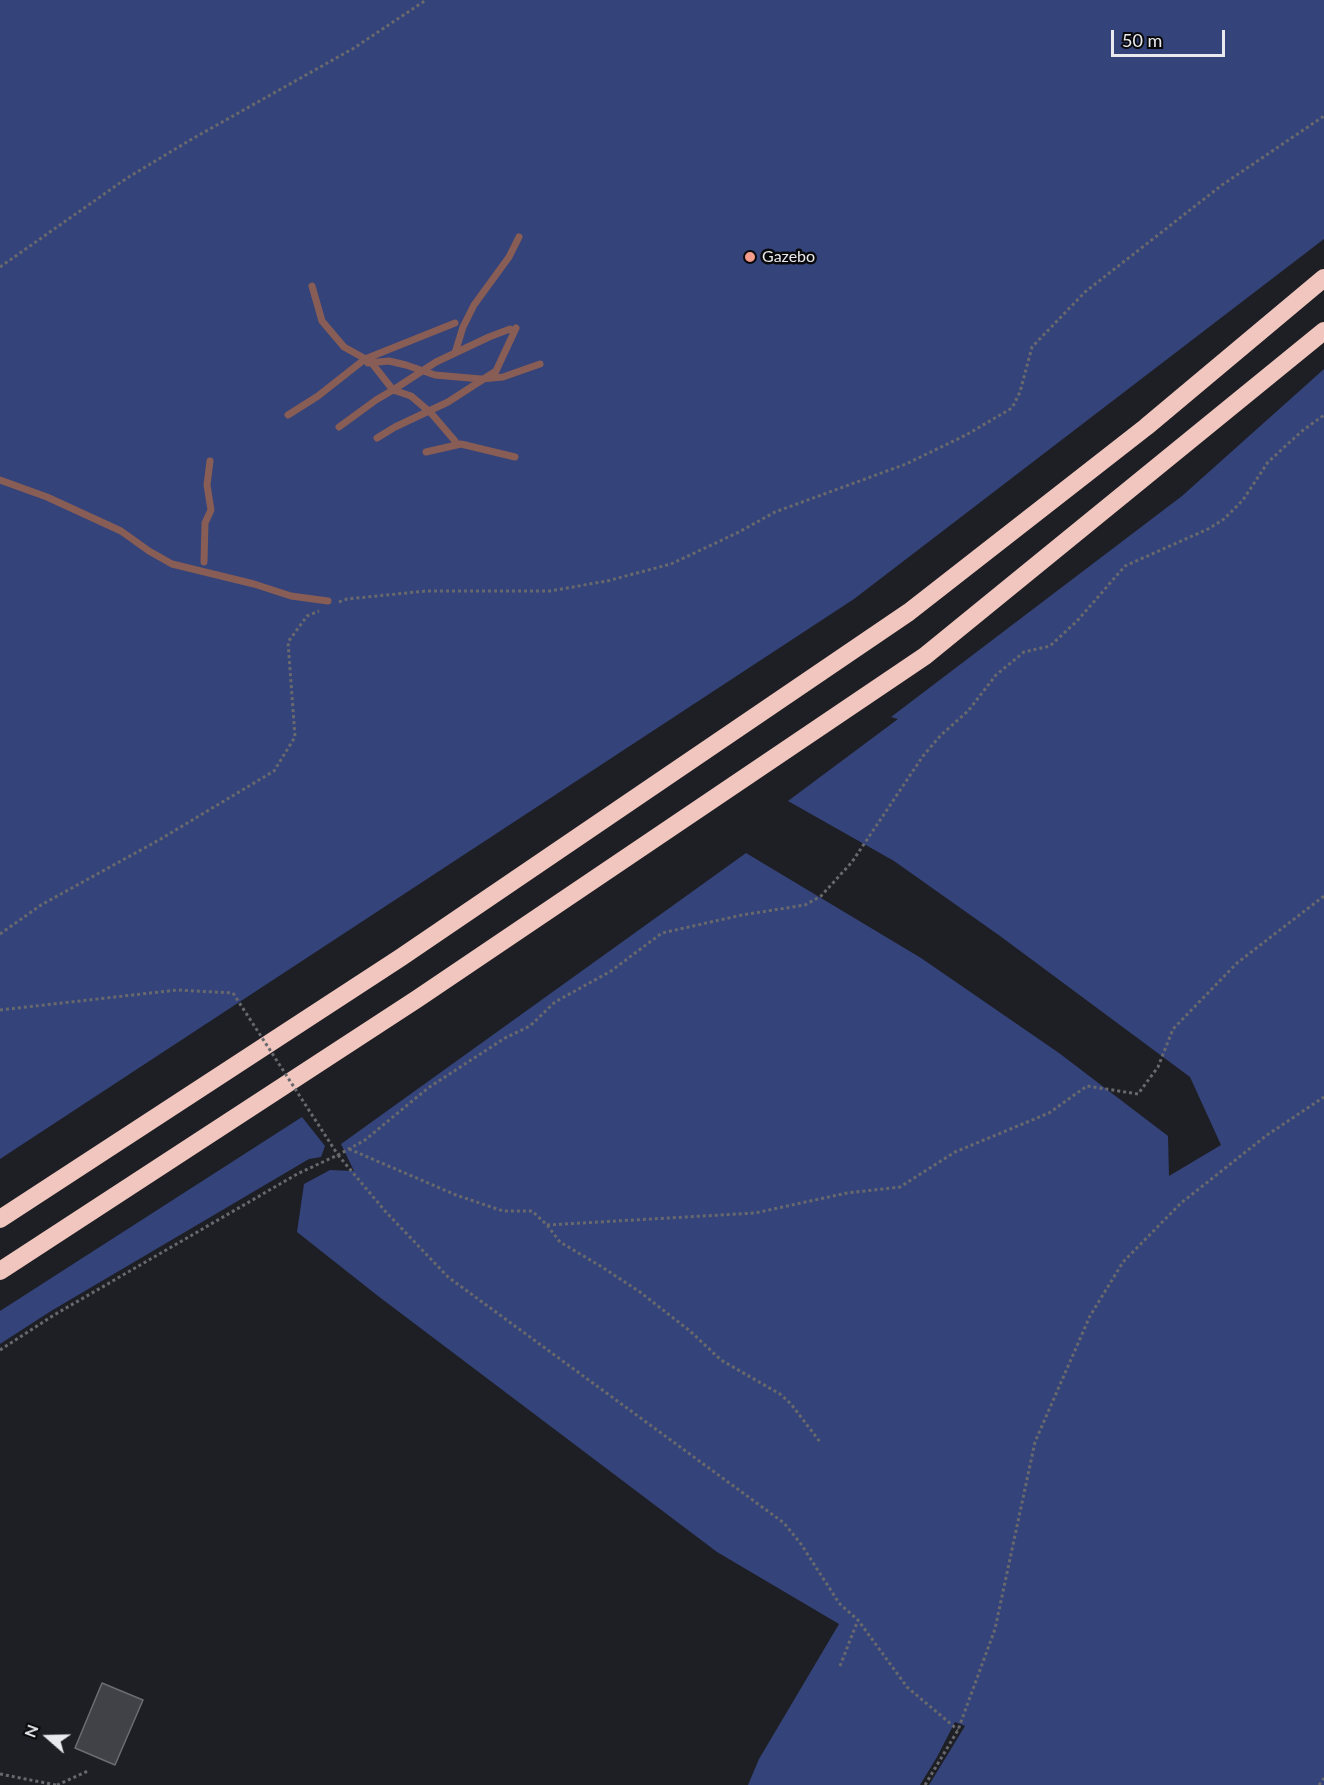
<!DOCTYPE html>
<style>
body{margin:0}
#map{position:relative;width:1324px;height:1785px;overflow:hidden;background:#1e1f24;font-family:Lato,sans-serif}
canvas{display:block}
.north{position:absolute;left:18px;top:1707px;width:60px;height:60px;-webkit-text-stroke:4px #09090b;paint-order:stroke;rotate:290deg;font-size:16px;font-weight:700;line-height:24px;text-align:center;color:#e9eaee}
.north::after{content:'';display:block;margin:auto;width:21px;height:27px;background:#e9eaee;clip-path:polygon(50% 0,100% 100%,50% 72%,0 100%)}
.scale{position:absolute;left:1111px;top:30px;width:114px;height:27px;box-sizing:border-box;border:3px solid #e9eaee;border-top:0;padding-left:8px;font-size:18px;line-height:21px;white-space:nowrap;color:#e9eaee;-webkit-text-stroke:4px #09090b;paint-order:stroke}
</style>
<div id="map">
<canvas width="1324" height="1785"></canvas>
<div class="north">N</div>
<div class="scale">50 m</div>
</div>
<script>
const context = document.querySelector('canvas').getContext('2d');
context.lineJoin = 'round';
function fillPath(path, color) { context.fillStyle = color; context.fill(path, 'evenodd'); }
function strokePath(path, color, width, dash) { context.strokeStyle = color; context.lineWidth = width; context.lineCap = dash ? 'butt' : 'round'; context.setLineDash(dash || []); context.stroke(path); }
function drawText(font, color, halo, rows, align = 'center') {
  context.font = font + ' Lato,sans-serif'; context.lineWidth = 5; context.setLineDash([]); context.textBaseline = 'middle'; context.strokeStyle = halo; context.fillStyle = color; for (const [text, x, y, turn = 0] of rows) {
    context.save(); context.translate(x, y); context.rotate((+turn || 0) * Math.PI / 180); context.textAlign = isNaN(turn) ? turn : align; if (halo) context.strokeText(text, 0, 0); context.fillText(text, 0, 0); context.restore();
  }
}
fillPath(new Path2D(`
 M0,0H1324V239L854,599L0,1159Z
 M1324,369V1785H929L965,1726L955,1722L937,1757L920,1785H748L759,1759L839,1624L717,1552L378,1296L297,1232L304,1184L330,1170L354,1171L341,1144L746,853L921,958L1059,1053L1168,1136L1169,1176L1221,1145L1190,1077L1000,936L894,861L788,801L898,719L891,717L1182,496Z
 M302,1117L325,1146L321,1157L309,1159L51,1311L0,1344V1311Z`), '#344379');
const building = new Path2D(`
 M102,1683L143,1700L115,1765L75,1748Z`);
fillPath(building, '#404247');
strokePath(building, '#6b6d73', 1.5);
strokePath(new Path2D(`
 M0,267L127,178L192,139L354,48L426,0
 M339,602L347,599L426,591H550L607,581L671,564L739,532L775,512L906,464L966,435L1012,408L1020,392L1032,347L1085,292L1222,185L1324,116
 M0,934L41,905L159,840L274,771L295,737L288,642L307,616L319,611
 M0,1010L177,990L233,993
 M349,1149L456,1195L503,1211H532L547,1225L560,1242L602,1267L640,1292L690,1331L721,1360L780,1394L791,1404L820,1442
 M338,1155L385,1211L448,1277L784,1523L801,1544L839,1603L858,1620L907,1687L958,1730
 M547,1225L755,1213L847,1193L900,1187L955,1152L1049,1113L1087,1086L1138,1094L1158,1067L1173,1029L1237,963L1324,896
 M0,1350L54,1315L299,1173L338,1155L365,1140L428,1088L505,1038L530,1026L555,1002L611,971L662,933L742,915L805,905L821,896L852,862L923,756L941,735L968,711L996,675L1024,652L1050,646L1077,621L1125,566L1208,529L1224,519L1243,500L1268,462L1302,431L1324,415
 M840,1666L858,1620
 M0,1774L56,1785
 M57,1785L88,1771
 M925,1785L958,1730L995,1629L1035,1442L1090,1316L1123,1262L1181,1203L1267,1135L1324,1097
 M1319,1785L1324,1778`), '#68696d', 3, [3, 3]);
strokePath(new Path2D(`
 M312,286L322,321L344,347L371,362L393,390L436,362L489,337L510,329
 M455,353L463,327L474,305L509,257L519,237
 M368,363L389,361L406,365L435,375L481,379L503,377L540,364
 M288,415L318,396L365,359L455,323
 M339,427L376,400L393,390L411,396L431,413L455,441
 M377,438L395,427L448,402L496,371L516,328
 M426,452L461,444L515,457
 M0,480L47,497L121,531L149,551L172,564L254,584L291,596L328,601
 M204,562L205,523L211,510L207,485L210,461`), '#875d55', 7);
strokePath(new Path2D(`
 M0,1219L400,958L909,612L1146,427L1324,278
 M0,1271L417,999L925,656L1324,331`), '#f1c6be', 18);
strokePath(new Path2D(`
 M233,993L338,1155`), '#68696d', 3, [3, 3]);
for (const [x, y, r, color] of [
 [750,257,6,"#f49d8d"]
]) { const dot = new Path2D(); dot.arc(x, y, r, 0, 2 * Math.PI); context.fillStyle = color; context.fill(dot); strokePath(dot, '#09090b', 2); }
drawText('16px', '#e9eaee', '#09090b', [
 ["Gazebo",762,257]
], 'left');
</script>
